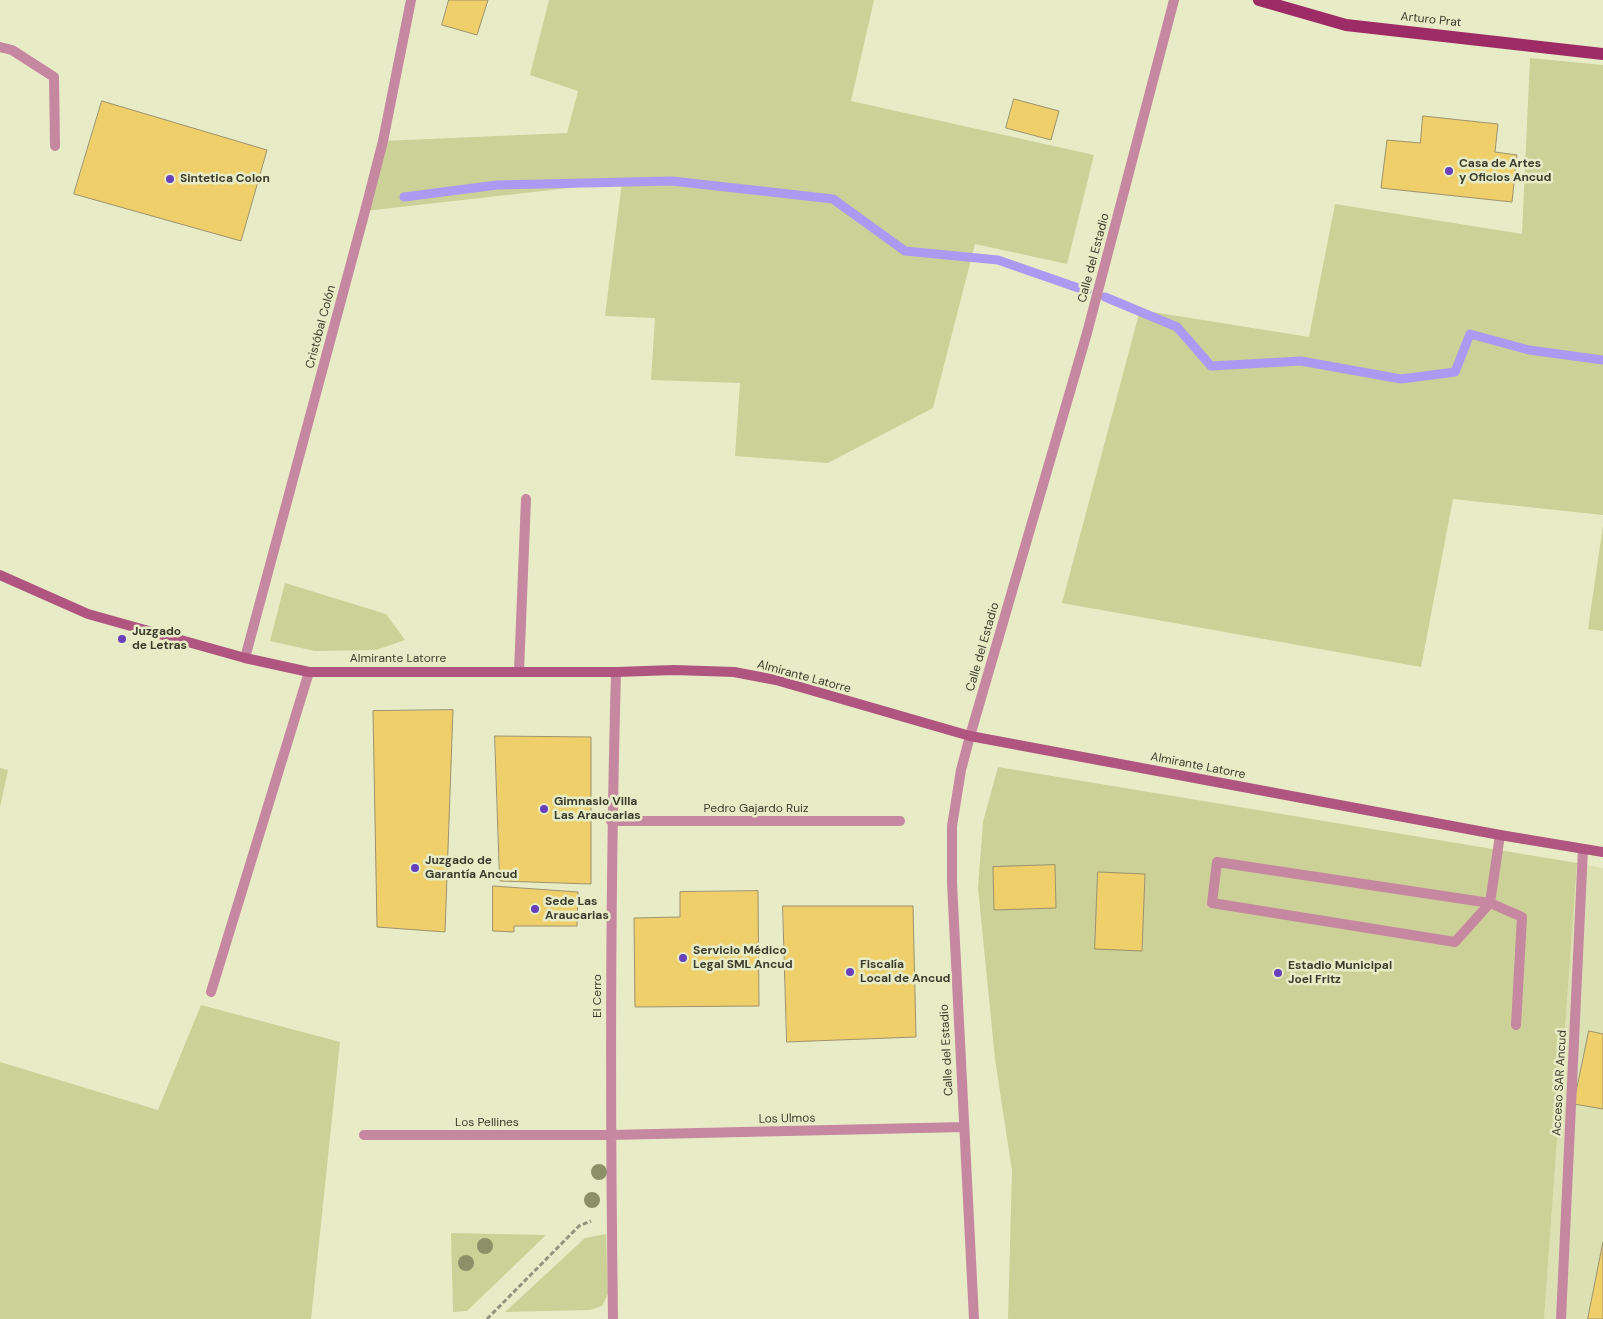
<!DOCTYPE html>
<meta charset="utf-8">
<style>
body{margin:0}
canvas{display:block;background:#e7ecc6}
</style>
<canvas width="1603" height="1319"></canvas>
<script>
const context = document.querySelector('canvas').getContext('2d');
context.lineJoin = 'round';
function fillPath(path, color) { context.fillStyle = color; context.fill(path, 'evenodd'); }
function strokePath(path, color, width, dash) { context.strokeStyle = color; context.lineWidth = width; context.lineCap = dash ? 'butt' : 'round'; context.setLineDash(dash || []); context.stroke(path); }
function drawText(font, color, halo, rows, align = 'center') {
  context.font = font + ' "DM Sans",sans-serif'; context.lineWidth = 5; context.setLineDash([]); context.textBaseline = 'middle'; context.strokeStyle = halo; context.fillStyle = color; for (const [text, x, y, turn = 0] of rows) {
    context.save(); context.translate(x, y); context.rotate((+turn || 0) * Math.PI / 180); context.textAlign = isNaN(turn) ? turn : align; if (halo) context.strokeText(text, 0, 0); context.fillText(text, 0, 0); context.restore();
  }
}
fillPath(new Path2D(`
 M1577,863L1603,868V1319H1544Z`), '#dce1b4');
fillPath(new Path2D(`
 M549,0H874L851,101L1094,155L1067,264L975,244L933,408L828,463L735,456L740,383L651,380L655,318L605,316L622,182L365,211L383,141L567,133L578,91L530,75Z
 M1530,58L1603,65V515L1453,499L1421,667L1062,603L1140,310L1309,337L1335,204L1522,234Z
 M1603,525V631L1588,629Z
 M285,583L386,614L405,640L376,650L315,651L270,641Z
 M998,767L1577,863L1544,1319H1008L1012,1171L995,1059L978,888L983,822Z
 M0,768L8,770L0,807Z
 M201,1005L340,1042L311,1319H0V1062L158,1110Z
 M451,1233L546,1235L467,1311L453,1312Z
 M606,1234L608,1294L602,1306L590,1310L505,1312L585,1238Z`), '#cbd197');
strokePath(new Path2D(`
 M404,197L497,185L672,181L833,199L905,251L998,260L1087,291
 M1105,297L1177,327L1211,366L1301,361L1401,379L1455,372L1470,334L1529,350L1603,360`), '#ac99f1', 9);
const building = new Path2D(`
 M449,0H488L477,35L442,25Z
 M1014,99L1059,111L1051,140L1006,128Z
 M102,101L267,150L241,241L74,194Z
 M1423,116L1498,124L1495,152L1517,155L1512,202L1381,188L1387,140L1420,143Z
 M453,710L445,932L377,927L373,711Z
 M495,736L591,737V884L500,881Z
 M1055,865L1056,908L994,910L993,867Z
 M1098,872L1145,874L1142,951L1095,949Z
 M493,886L578,892L577,926H514V932L493,931Z
 M758,891L759,1006L635,1007L634,918L680,917V892Z
 M783,906H913L916,1037L787,1042Z
 M1589,1031L1603,1034V1109L1574,1104Z
 M1603,1242V1319H1588Z`);
fillPath(building, '#eecf69');
strokePath(building, '#9d926f', 1);
strokePath(new Path2D(`
 M487,1319L579,1226L591,1221`), '#93967b', 3, [5, 2.5]);
strokePath(new Path2D(`
 M0,47L12,50L54,77L55,146
 M519,671L526,499
 M1500,835L1490,903L1522,917L1516,1025
 M1217,862L1490,903L1455,942L1212,903Z
 M211,992L309,672
 M1561,1319L1583,849`), '#c687a1', 10);
strokePath(new Path2D(`
 M245,658L365,211L383,141L411,0
 M611,821H900
 M364,1135H610L964,1127
 M613,1319C610,1103 610,888 616,672
 M974,1319L952,883V826L961,770L970,736L1087,333L1174,0`), '#c687a1', 10);
strokePath(new Path2D(`
 M0,575L88,614L245,658L309,672H616L674,670L734,672L776,680L970,736L1500,835L1603,852`), '#af557f', 10);
strokePath(new Path2D(`
 M1259,0L1346,25L1603,54`), '#9d2c66', 12);
context.fillStyle = '#8c9067';
for (const [x, y] of [
 [599,1172],
 [592,1200],
 [485,1246],
 [466,1263]
]) { context.beginPath(); context.arc(x, y, 8, 0, 2 * Math.PI); context.fill(); }
for (const [x, y, r, color] of [
 [1449,171,5,"#6641b9"],
 [170,179,5,"#6641b9"],
 [122,639,5,"#6641b9"],
 [544,809,5,"#6641b9"],
 [415,868,5,"#6641b9"],
 [535,909,5,"#6641b9"],
 [683,958,5,"#6641b9"],
 [850,972,5,"#6641b9"],
 [1278,973,5,"#6641b9"]
]) { const dot = new Path2D(); dot.arc(x, y, r, 0, 2 * Math.PI); context.fillStyle = color; context.fill(dot); strokePath(dot, '#e7ecc6', 2); }
drawText('12px', '#3a3c2d', '#e7ecc6', [
 ["Arturo Prat",1431,20,6],
 ["Calle del Estadio",1094,258,-75],
 ["Cristóbal Colón",321,327,-75],
 ["Calle del Estadio",983,647,-74],
 ["Almirante Latorre",398,659],
 ["Almirante Latorre",804,677,15],
 ["Almirante Latorre",1198,766,11],
 ["Pedro Gajardo Ruiz",756,809],
 ["El Cerro",598,996,-90],
 ["Calle del Estadio",947,1050,-93],
 ["Acceso SAR Ancud",1560,1083,-87],
 ["Los Ulmos",787,1119,-1],
 ["Los Pellines",487,1123]
]);
drawText('bold 12px', '#3a3c2d', '#e7ecc6', [
 ["Casa de Artes",1459,164],
 ["y Oficios Ancud",1459,178],
 ["Sintetica Colon",180,179],
 ["Juzgado",132,632],
 ["de Letras",132,646],
 ["Gimnasio Villa",554,802],
 ["Las Araucarias",554,816],
 ["Juzgado de",425,861],
 ["Garantía Ancud",425,875],
 ["Sede Las",545,902],
 ["Araucarias",545,916],
 ["Servicio Médico",693,951],
 ["Legal SML Ancud",693,965],
 ["Fiscalía",860,965],
 ["Local de Ancud",860,979],
 ["Estadio Municipal",1288,966],
 ["Joel Fritz",1288,980]
], 'left');
</script>
